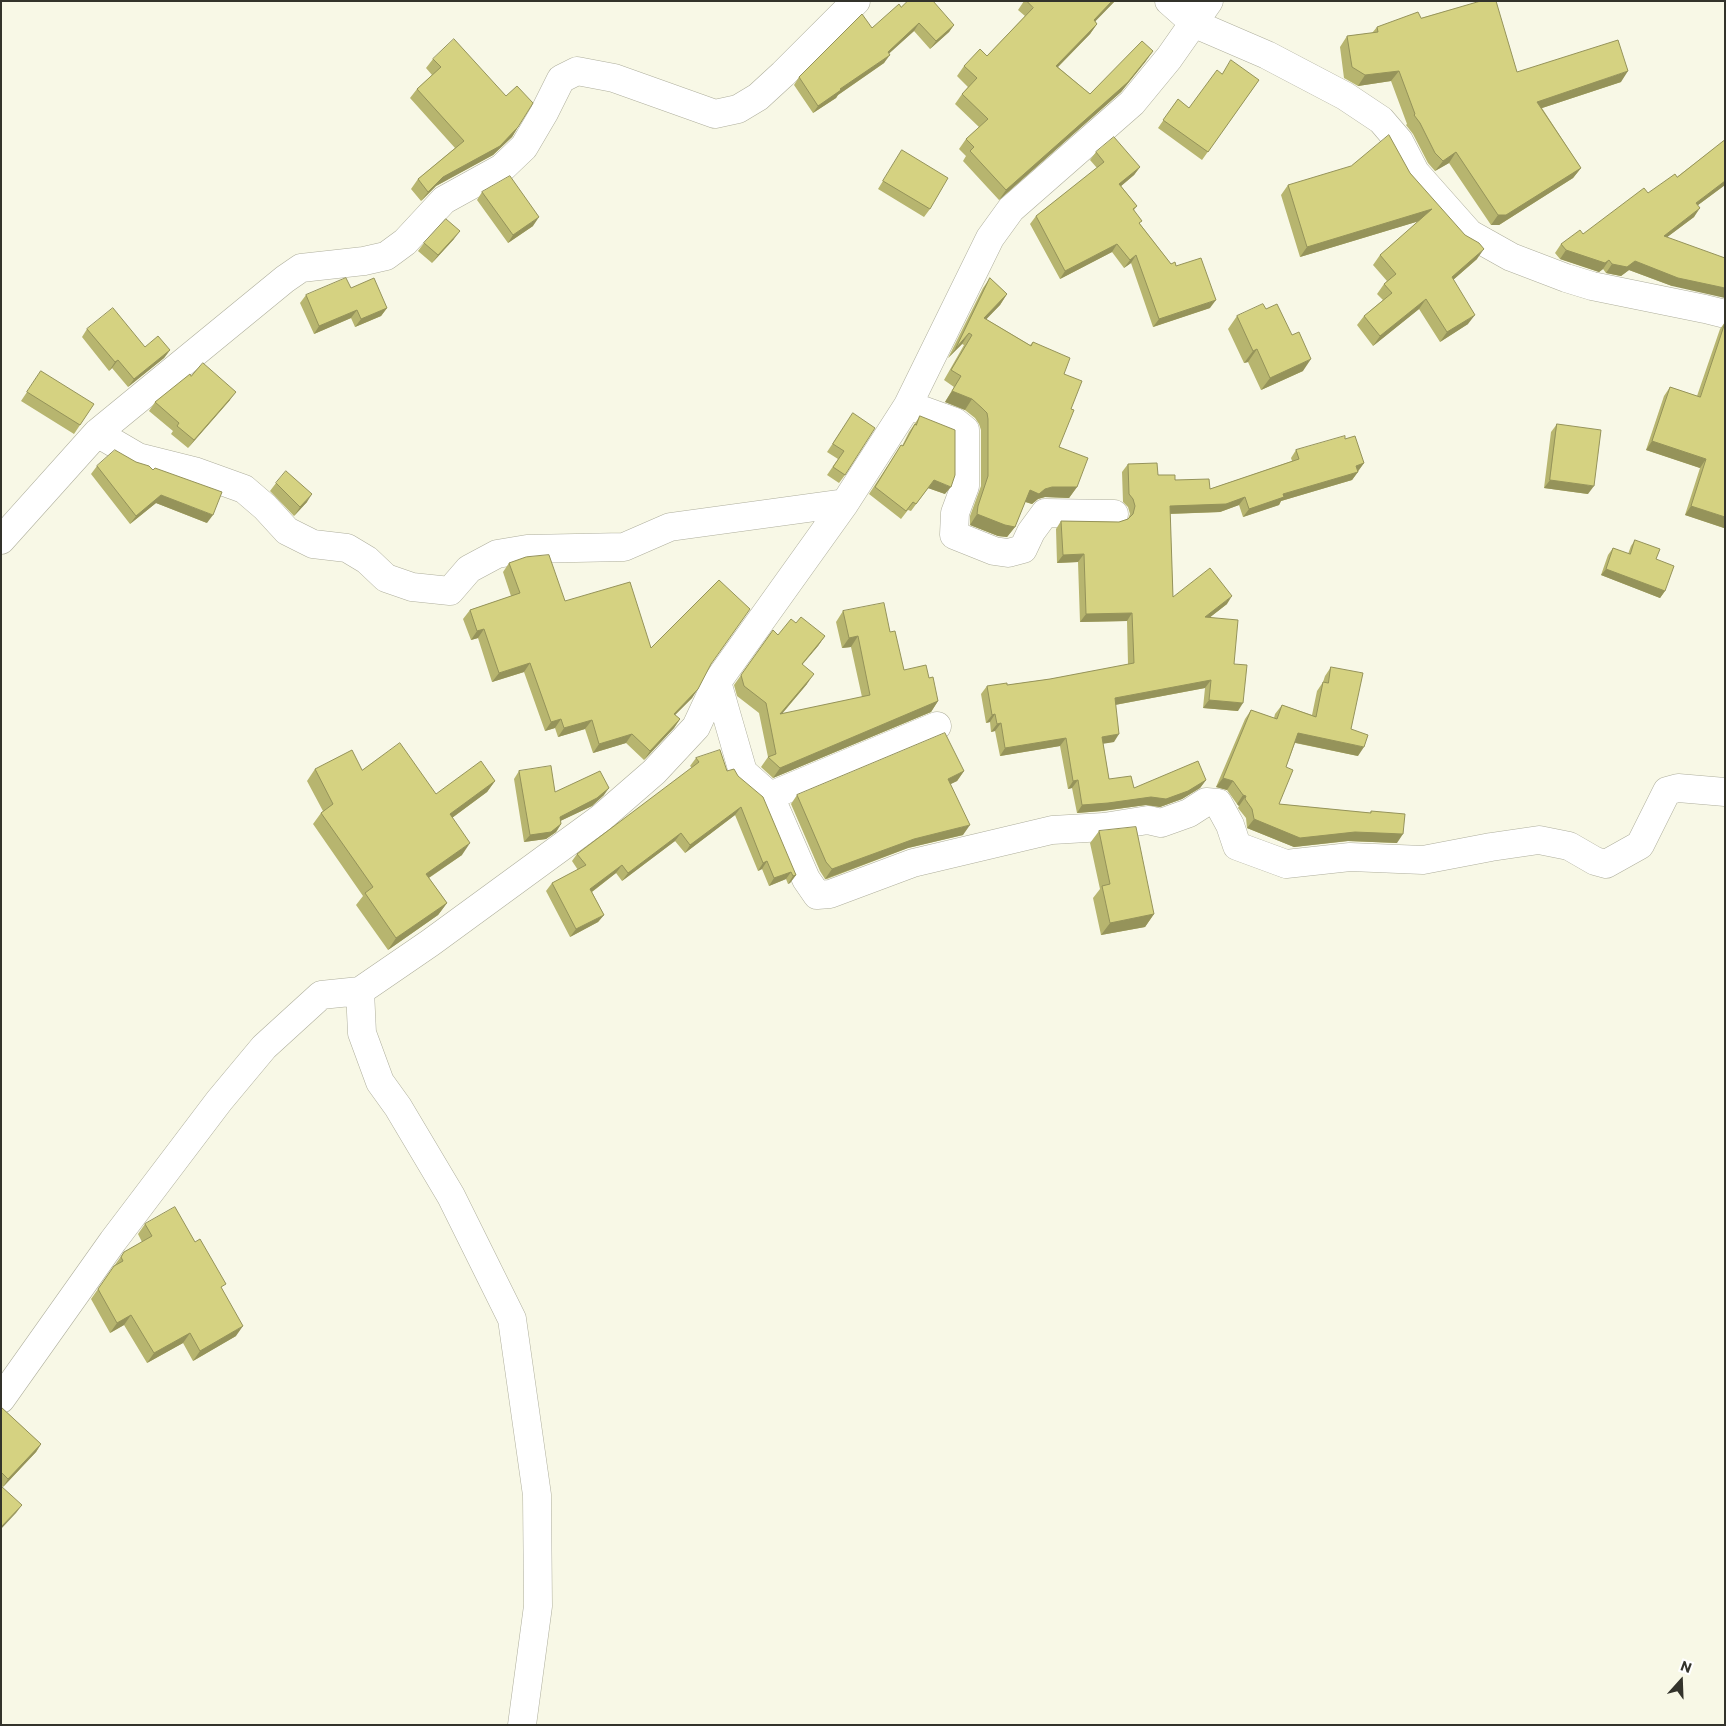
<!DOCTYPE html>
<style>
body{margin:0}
#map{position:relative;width:1726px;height:1726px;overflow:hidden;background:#f8f8e6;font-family:Commissioner,sans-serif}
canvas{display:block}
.frame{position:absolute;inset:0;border:2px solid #33332b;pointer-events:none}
.north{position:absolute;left:1656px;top:1656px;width:50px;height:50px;-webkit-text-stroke:4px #fff;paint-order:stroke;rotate:20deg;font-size:14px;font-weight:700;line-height:20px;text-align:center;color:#33332b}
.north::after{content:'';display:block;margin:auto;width:18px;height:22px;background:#33332b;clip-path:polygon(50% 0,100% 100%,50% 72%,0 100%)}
</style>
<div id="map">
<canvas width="1726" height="1726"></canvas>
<div class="frame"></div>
<div class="north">N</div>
</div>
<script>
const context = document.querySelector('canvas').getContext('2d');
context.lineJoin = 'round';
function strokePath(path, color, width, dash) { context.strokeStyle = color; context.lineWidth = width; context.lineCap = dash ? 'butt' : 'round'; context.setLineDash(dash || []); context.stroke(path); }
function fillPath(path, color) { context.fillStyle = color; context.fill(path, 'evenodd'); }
const minor = new Path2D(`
 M1169,1L1195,24L1267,55L1345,96L1381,120L1399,141L1415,172L1470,234L1511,257L1566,278L1592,286L1705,309L1725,314
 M908,405L955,422L965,430V486L955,513L954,535L994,551L1008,553L1023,549L1031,532L1045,513L1114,514
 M97,433L138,457L194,471L244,489L265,507L287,531L313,544L347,548L367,560L386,578L412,587L450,591L469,569L497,554L527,549L624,547L670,527L845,503
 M1,540L97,433L285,279L301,268L364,261L386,256L405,242L444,200L502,168L524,147L544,113L561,79L577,71L614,78L715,114L738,109L758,97L783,74L856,1
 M717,682L743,772L770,796L806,879L817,895L830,894L913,863L1052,830L1104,827L1148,820L1161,823L1189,813L1206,802L1218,803L1230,825L1237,846L1286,864L1350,857L1423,860L1491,847L1539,840L1569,846L1595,861L1606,864L1640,845L1667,791L1678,788L1725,792
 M770,796L937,726
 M1,1399L113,1241L219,1101L264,1047L321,995L360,991
 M522,1725L538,1606L537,1495L512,1319L451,1196L398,1107L380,1082L362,1033L360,991L430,943L601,818L654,772L696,727L717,682L845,503L908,405L990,238L1011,209L1132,103L1169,58L1209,1`);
strokePath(minor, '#aeae9c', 29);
strokePath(minor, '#fff', 28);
fillPath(new Path2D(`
 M1024,1H1115L1095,21L1097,24L1090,34L1058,67L1090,94L1146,61L1121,92L999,200L963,161L966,156L959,149L966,139L979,127L955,104L962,94L968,87L957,76L964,66L987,56L1025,16L1018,10Z
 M901,7L954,25L949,32L930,49L914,31L889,53L884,63L838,95L836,98L813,113L794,85L799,77L872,28Z
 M1421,18L1517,72L1621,82L1542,108L1581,168L1573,178L1499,225H1491L1449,163L1435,171L1428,163L1413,134L1406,125L1407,124L1391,81L1358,86L1344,78L1340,47L1347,36L1372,33L1377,27Z
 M433,59L518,127L512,137L493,155L436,186L421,201L411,189L418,179L455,148L410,98L417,89L432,75L426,68Z
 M1222,74L1259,80L1202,160L1158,128L1178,99L1189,108Z
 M1725,140V185L1698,205L1694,217L1667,237L1672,286L1629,270L1621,276L1606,273L1603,269L1599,272L1560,259L1555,253L1561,244L1583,234L1677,177Z
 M902,150L930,209L924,217L878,189Z
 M1096,152L1140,167L1134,175L1121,186L1137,206L1134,210L1140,224L1171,264L1176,266L1210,308L1153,327L1131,263L1124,268L1112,252L1060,279L1030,224L1036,216L1097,168L1090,160Z
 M1410,173L1477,259L1453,280L1468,324L1440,342L1419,309L1373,346L1357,325L1364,316L1383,300L1377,294L1384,284L1387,281L1373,265L1380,255L1419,221L1300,257L1281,195L1288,185Z
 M482,192L533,226L508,243L477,200Z
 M454,239L432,263L418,251L424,243Z
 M990,278L1007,294L1000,305L986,319L1030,345L1033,342L1064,374L1071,409L1059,447L1077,487L1069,498L1045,497L1038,499L1032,504L1025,502L1015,527L1007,537L998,536L970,525V516L981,486V430L979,424L975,418L965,410L945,402L954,387L944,380L964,345L962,344L948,358L983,288Z
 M351,288L387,308L381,316L355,327L351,318L314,334L300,303L306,295Z
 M1266,309L1303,371L1261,390L1248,362L1244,363L1228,329L1237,316Z
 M1725,322V526L1724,528L1685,515L1700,468L1646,450L1664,396L1670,387L1697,396L1720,329Z
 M87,329L145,347L170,350L164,358L128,387L112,368L109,371L82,337Z
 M41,371L80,425L74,434L21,401Z
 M191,376L230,400L188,448L171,434L173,431L149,411L155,402Z
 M853,413L845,475L839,483L827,475L838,459L827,452Z
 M920,416L945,494L928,488L911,511L908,510L901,519L869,494L896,453L902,446L909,432Z
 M1557,424L1588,494L1544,488L1551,432Z
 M1345,439L1364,463L1352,480L1281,501L1279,505L1243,517L1239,505L1220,512L1170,514L1173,597L1227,604L1209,618L1234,664L1238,711L1203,708L1205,688L1115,705L1114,742L1103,743L1109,779L1134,788L1206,780L1200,788L1182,799L1160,807L1146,805L1102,811L1077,813L1072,788L1068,789L1060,746L1000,756L995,731L991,732L990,722L986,723L981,694L987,686L1007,685L1050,679L1128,665L1127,621L1080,622L1078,562L1057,563L1056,529L1061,521L1119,522L1128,519L1130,514L1128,507L1123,502L1122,472L1128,464L1158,475L1210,489L1292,461L1291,458L1296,450Z
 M136,462L153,470L207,523L156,503L130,524L91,474L97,466Z
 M276,483L307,502L294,516L270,491Z
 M1635,540L1656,559L1665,591L1660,598L1601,575L1608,555L1613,548L1628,554L1631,546Z
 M509,563L565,601L651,648L710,665L692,698L675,715L680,719L674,728L644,760L626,743L593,753L585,729L558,737L555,728L545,731L524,672L492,682L478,638L471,640L463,619L470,610L511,596L503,572Z
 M843,611L890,632L904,670L929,678L938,701L931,712L773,778L761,767L768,757L759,713L737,696L734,685L773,630L778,635L796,623L825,636L818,646L802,665L807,684L782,714L862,697L851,647L842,648L836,622Z
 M1331,667L1351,729L1358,756L1295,743L1286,767L1279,804L1370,813L1371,811L1397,843L1348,841L1294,847L1247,828L1246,818L1238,808L1239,806L1237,804L1227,790L1216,787L1245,719L1251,710L1274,718L1275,714L1282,705L1312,715L1317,691L1323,682L1325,676Z
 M696,758L727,771L796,875L790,883L788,884L786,879L769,886L762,869L758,871L735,815L685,853L675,841L622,881L616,873L592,892L604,915L598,922L570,937L546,891L552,883L578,870L572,861L577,854L692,768L690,766Z
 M315,769L362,770L436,794L495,781L487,792L452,818L462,855L429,878L447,903L438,915L388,950L356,905L363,896L313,824L321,813L323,811L307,781Z
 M519,771L555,792L604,795L592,806L560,821L561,824L556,832L546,839L524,842L514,779Z
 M964,771L957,781L950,784L963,835L908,848L827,879H825L820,871L791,804L797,795Z
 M1099,831L1154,914L1145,927L1101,935L1093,898L1100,889L1090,843Z
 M145,1224L222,1289L236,1336L193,1361L183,1343L147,1363L124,1325L110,1333L91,1299L124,1252L142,1242L138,1234Z
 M1,1407L41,1444L36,1452L3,1487L1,1486Z`), '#b7b56f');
fillPath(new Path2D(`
 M1112,1H1115L1087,30L1094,20Z
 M919,23L914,31L882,60L888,52Z
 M1097,24L1090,34L1049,76L1056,66Z
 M954,25L949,32L930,49L936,41Z
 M1153,51L1146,61L1121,92L999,200L1006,190Z
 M890,55L884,63L838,95L836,98L813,113L818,106L840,89Z
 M1399,71L1391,81L1358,86L1365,75Z
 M1628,71L1621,82L1530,112L1537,102Z
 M518,127L512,137L493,155L436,186L421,201L428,192L443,177Z
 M1456,152L1449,163L1435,171L1443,161Z
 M1140,167L1134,175L1114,192L1119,184Z
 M1581,168L1573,178L1499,225H1491L1498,215Z
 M1725,181V185L1690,211L1696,203Z
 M1700,208L1694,217L1658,244L1664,236Z
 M1432,209L1426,219L1300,257L1307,247Z
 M539,217L533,226L508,243L513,235Z
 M460,231L454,239L432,263L438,255Z
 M1117,244L1112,252L1060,279L1065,271Z
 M1484,249L1477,259L1445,287L1452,277Z
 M1566,250L1609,260L1603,269L1599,272L1560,259Z
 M1136,255L1131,263L1124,268L1130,260Z
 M1635,261L1725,288V298L1672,286L1629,270L1621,276L1606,273L1612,264Z
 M1007,294L1000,305L977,329L984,318Z
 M1426,299L1419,309L1373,346L1380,336Z
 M1216,300L1210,308L1153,327L1159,319Z
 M387,308L381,316L355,327L361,319Z
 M357,310L351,318L314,334L319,326Z
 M1475,315L1468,324L1440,342L1447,332Z
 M969,333L962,344L948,358L956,348Z
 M1257,349L1248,362L1244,363L1253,351Z
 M170,350L164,358L128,387L134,379Z
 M1311,359L1303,371L1261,390L1270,378Z
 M118,360L112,368L109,371L115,362Z
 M952,391L972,399L965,410L945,402Z
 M236,392L230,400L188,448L194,440Z
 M1652,441L1706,459L1700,468L1646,450Z
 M1364,463L1358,471L1356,466Z
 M1358,472L1352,480L1281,501L1279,505L1243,517L1249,509L1283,494Z
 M934,480L951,487L945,494L928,488L911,511Z
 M1550,480L1594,486L1588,494L1544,488Z
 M1052,487H1077L1069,498L1045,497L1038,499L1032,504L1023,501L1030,490L1045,489Z
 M312,494L307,502L294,516L300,507Z
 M161,495L213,515L207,523L156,503L130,524L136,516Z
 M1245,497L1239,505L1220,512L1164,514L1170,506Z
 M1691,506L1725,517V526L1724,528L1685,515Z
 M977,514L1015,527L1007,537L998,536L970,525Z
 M1084,554L1078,562L1057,563L1063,555Z
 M1606,569L1665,591L1660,598L1601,575Z
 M1232,596L1227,604L1200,625L1205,617Z
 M1132,613L1127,621L1080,622L1086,614Z
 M484,629L478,638L471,640L477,631Z
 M825,636L818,646L794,674L802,664Z
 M858,636L851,647L842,648L849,638Z
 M530,663L524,672L492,682L499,673Z
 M814,674L807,684L773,724L780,714Z
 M1211,680L1205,688L1109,706L1115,698Z
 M698,689L692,698L667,723L674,714Z
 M1209,700L1243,703L1238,711L1203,708Z
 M938,701L931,712L773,778L780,768Z
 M995,714L990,722L986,723L992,715Z
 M561,719L555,728L545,731L551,722Z
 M680,719L674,728L644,760L650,751Z
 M592,720L585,729L558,737L564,728Z
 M1001,723L995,731L991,732L997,724Z
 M1298,733L1364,747L1358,756L1292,742Z
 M632,734L626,743L593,753L599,744Z
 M1119,734L1114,742L1096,745L1102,737Z
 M1066,738L1060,746L1000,756L1005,748Z
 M964,771L957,781L941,789L948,779Z
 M1223,778L1233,781L1227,790L1216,787Z
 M1078,780L1072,788L1068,789L1073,781Z
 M1206,780L1200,788L1182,799L1160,807L1146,805L1102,811L1077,813L1082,805Z
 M495,781L487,792L441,826L450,814Z
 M609,788L604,795L592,806L554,824L560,817Z
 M1243,795L1246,796L1239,806L1237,804Z
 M741,807L735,815L685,853L690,845Z
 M1254,819L1403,834L1397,843L1348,841L1294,847L1247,828Z
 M561,824L556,832L546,839L524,842L530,835Z
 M970,825L963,835L908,848L825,879L832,869L914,839Z
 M681,833L675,841L622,881L628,873Z
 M470,843L462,855L418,885L426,874Z
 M767,861L762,869L758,871L763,863Z
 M622,865L616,873L585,897L590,889Z
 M791,872L786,879L769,886L774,878Z
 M796,875L790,883L788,884L793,876Z
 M447,903L438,915L388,950L396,938Z
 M1154,914L1145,927L1101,935L1110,923Z
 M604,915L598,922L570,937L576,929Z
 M131,1315L124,1325L110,1333L117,1323Z
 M243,1326L236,1336L193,1361L200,1351Z
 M190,1333L183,1343L147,1363L154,1353Z
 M41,1444L36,1452L3,1487L8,1479Z
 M22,1505L16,1513L1,1529V1527Z`), '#95935a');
const building = new Path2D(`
 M908,1H933L954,25L936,41L919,23L888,52L890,55L840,89L841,90L818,106L799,77L862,14L872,28L899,4L901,7Z
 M1027,1H1112L1094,20L1097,24L1056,66L1090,94L1142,41L1153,51L1128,82L1006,190L970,151L974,147L966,139L988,119L962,94L977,78L964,66L980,49L987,56L1033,8Z
 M1481,1H1496L1517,72L1618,40L1628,71L1537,102L1581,168L1506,215H1498L1456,152L1443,161L1435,153L1420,123L1414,115L1415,114L1399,71L1365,75L1352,67L1347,36L1378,32L1377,27L1418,12L1421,18Z
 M454,39L506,96L517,86L533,103L518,127L500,146L443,177L428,192L418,179L464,141L417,89L441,67L433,59Z
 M1231,60L1259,80L1208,152L1163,120L1178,99L1189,108L1217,70L1222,74Z
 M1389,135L1410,173L1465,235L1479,243L1484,249L1452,277L1475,315L1447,332L1426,299L1380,336L1364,316L1392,293L1384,284L1396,274L1380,255L1432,209L1307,247L1288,185L1351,166Z
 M1114,137L1140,167L1119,184L1137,206L1133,209L1142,221L1139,223L1171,264L1175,262L1176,266L1201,258L1216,300L1159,319L1136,255L1130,260L1117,244L1065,271L1036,216L1104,162L1096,152Z
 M1725,140V181L1696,203L1700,208L1664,236L1725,258V288L1678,278L1635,261L1627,267L1612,264L1609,260L1605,263L1566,250L1561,244L1580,230L1583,234L1644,188L1648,193L1675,174L1677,177Z
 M902,150L948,178L930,209L883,181Z
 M510,176L539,217L513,235L482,192Z
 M446,219L460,231L438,255L424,243Z
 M346,278L351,288L374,278L387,308L361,319L357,310L319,326L306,295Z
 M990,278L1007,294L984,318L1031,346L1033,342L1070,358L1064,374L1082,381L1071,409L1074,410L1059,447L1088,458L1077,487H1052L1045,489L1039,494L1030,490L1015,527L1005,525L977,514L978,506L988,476V419L987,413L982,408L972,399L952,391L961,376L951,370L972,335L969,333L956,348Z
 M1263,304L1266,309L1277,304L1292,335L1299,332L1311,359L1270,378L1257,349L1253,351L1237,316Z
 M113,308L145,347L158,336L170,350L134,379L118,360L115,362L87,329Z
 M1725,323V517L1691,506L1706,459L1652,441L1670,387L1700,397Z
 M203,363L236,392L194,440L177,426L179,423L155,402L190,374L191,376Z
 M41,371L94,404L80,425L27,392Z
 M853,413L875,428L845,475L833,467L844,451L833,444Z
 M920,416L955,430V475L951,487L934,480L916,504L913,502L906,511L875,487L901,445L903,446L915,424L916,425Z
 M1557,424L1601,430L1594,486L1550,480Z
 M1345,436V439L1355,436L1364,463L1356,466L1358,472L1283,494L1284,497L1249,509L1245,497L1226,504L1170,506L1173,597L1210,568L1232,596L1205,617L1238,620L1234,664L1247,665L1243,703L1209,700L1211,680L1115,698L1119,734L1102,737L1109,779L1131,776L1134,788L1198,761L1206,780L1188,791L1166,799L1151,797L1108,803L1082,805L1078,780L1073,781L1066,738L1005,748L1001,723L997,724L995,714L992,715L987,686L1007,683V685L1050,679L1134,663L1132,613L1086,614L1084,554L1063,555L1061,521L1119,522L1128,519L1133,514L1135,506L1133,499L1129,494L1128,464L1157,463L1158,475H1175V480L1209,479L1210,489L1299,459L1296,450Z
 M115,450L136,462L149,466L153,470L155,468L222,492L213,515L161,495L136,516L97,466Z
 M286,471L312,494L300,507L276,483Z
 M1635,540L1660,549L1656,559L1674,566L1665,591L1606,569L1613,548L1630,554Z
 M549,555L565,601L630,582L651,648L719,580L750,609L711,664L698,689L674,714L680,719L650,751L632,734L599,744L592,720L564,728L561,719L551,722L530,663L499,673L484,629L477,631L470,610L520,593L509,563L526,557Z
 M884,603L890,632L895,631L904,670L926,665L929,678L933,677L938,701L780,768L768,757L776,754L766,703L744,686L741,675L773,630L778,635L791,619L796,623L801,617L825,636L802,664L814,674L780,714L870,695L858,636L849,638L843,611Z
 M1331,667L1363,673L1351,729L1368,735L1364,747L1298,733L1286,767L1293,770L1279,804L1371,813V811L1405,814L1403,834L1355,832L1300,838L1254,819L1252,809L1245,799L1246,796L1243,795L1233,781L1223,778L1251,710L1277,719L1282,705L1316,717L1323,682L1328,683Z
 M945,733L964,771L948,779L970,825L914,839L832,869L826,862L797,795Z
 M400,743L436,794L481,761L495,781L450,814L470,843L426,874L447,903L396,938L365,893L373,887L321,813L333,804L315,769L352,750L362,770Z
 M720,750L727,771L734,769L738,776L763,797L796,875L793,876L791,872L774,878L767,861L763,863L741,807L690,845L681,833L628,873L622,865L590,889L604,915L576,929L552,883L586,865L577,854L699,762L696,758Z
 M551,766L555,792L600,771L609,788L597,798L560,817L561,824L551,832L530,835L519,771Z
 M1136,827L1154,914L1110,923L1102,886L1110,884L1099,831Z
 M175,1207L195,1242L200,1239L226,1284L221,1287L243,1326L200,1351L190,1333L154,1353L131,1315L117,1323L98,1289L114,1266L123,1261L121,1257L124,1252L152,1236L145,1224Z
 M1,1407L41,1444L8,1479L1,1472Z
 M1,1486L22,1505L1,1527Z`);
fillPath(building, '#d5d281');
strokePath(building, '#95935a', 1);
</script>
